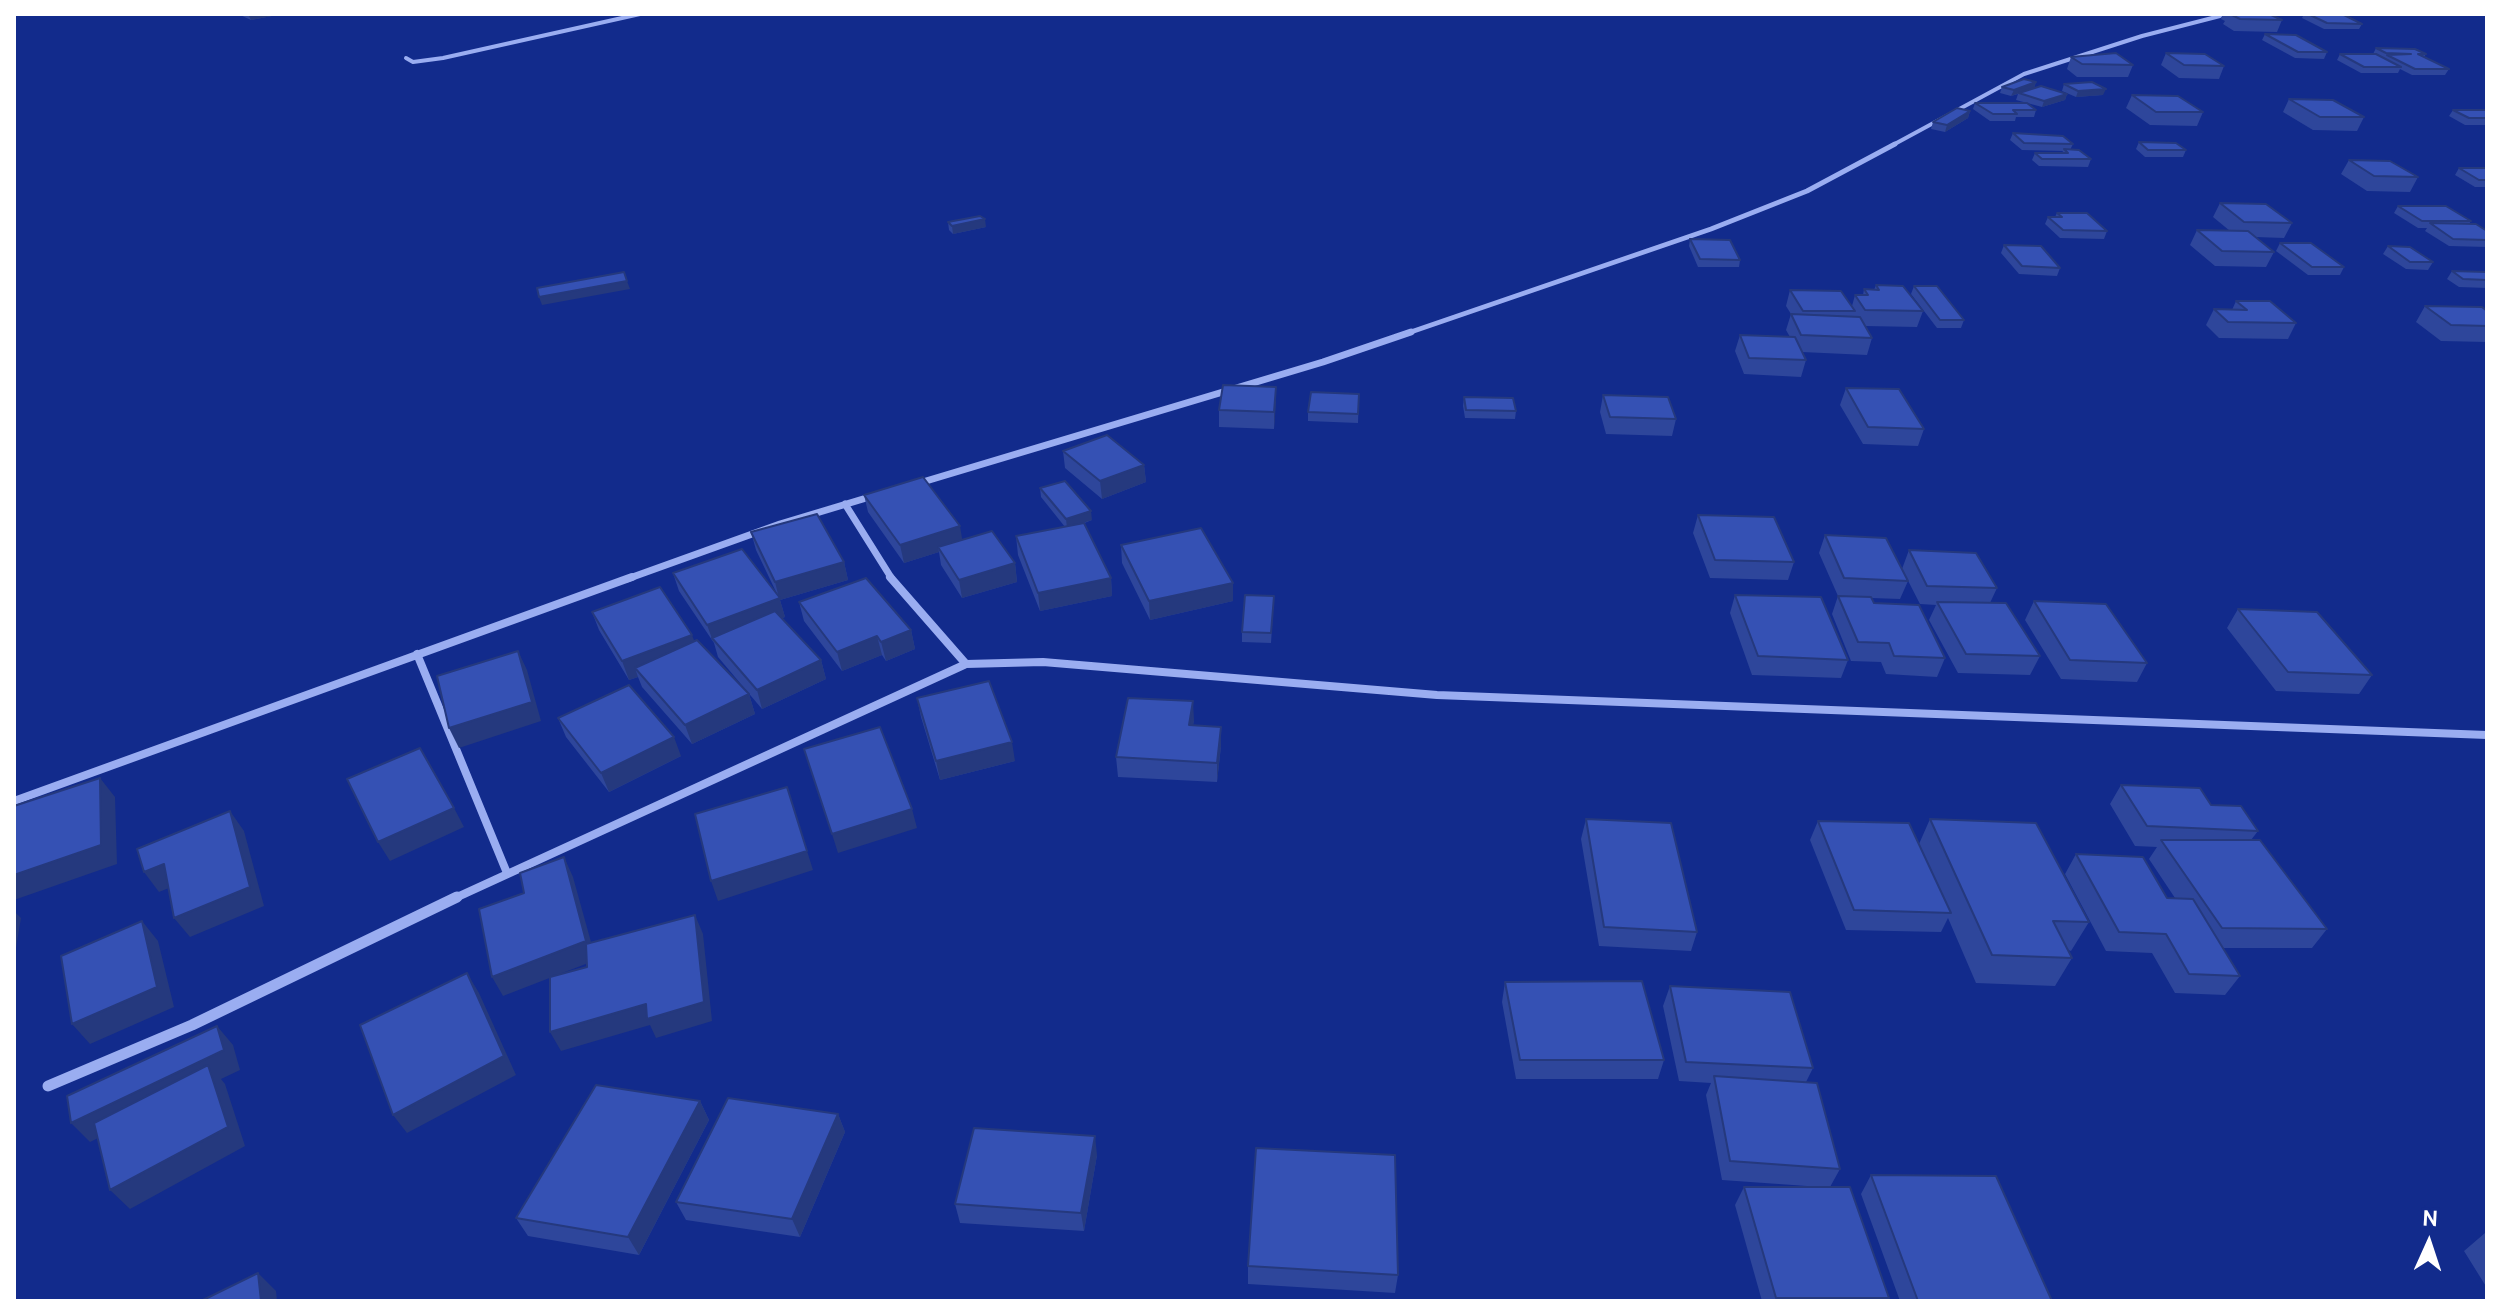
<!DOCTYPE html>
<style>
body{margin:0}
#map{position:relative;width:2501px;height:1315px;overflow:hidden;background:#122b8c;font-family:Cabin,sans-serif}
canvas{display:block}
.frame{position:absolute;inset:0;border:16px solid #fff;pointer-events:none}
.north{position:absolute;left:2389px;top:1203px;width:80px;height:80px;-webkit-text-stroke:6px #122b8c;paint-order:stroke;rotate:3deg;font-size:22px;font-weight:700;line-height:32px;text-align:center;color:#fff}
.north::after{content:'';display:block;margin:auto;width:28px;height:36px;background:#fff;clip-path:polygon(50% 0,100% 100%,50% 72%,0 100%)}
</style>
<div id="map">
<canvas width="2501" height="1315"></canvas>
<div class="frame"></div>
<div class="north">N</div>
</div>
<script>
const context = document.querySelector('canvas').getContext('2d');
context.lineJoin = 'round';
function strokePath(path, color, width, dash) { context.strokeStyle = color; context.lineWidth = width; context.lineCap = dash ? 'butt' : 'round'; context.setLineDash(dash || []); context.stroke(path); }
function fillPath(path, color) { context.fillStyle = color; context.fill(path, 'evenodd'); }
strokePath(new Path2D(`
 M406,58L413,62L443,58L640,14
 M1891,146L2024,74L2142,36L2220,16`), '#9aadf1', 4);
strokePath(new Path2D(`
 M1405,334L1711,229L1807,191L1895,144`), '#9aadf1', 5);
strokePath(new Path2D(`
 M916,484L1323,362L1411,332
 M845,504L892,579
 M627,579L780,524L873,496`), '#9aadf1', 7);
strokePath(new Path2D(`
 M890,577L966,664
 M417,654L507,873
 M14,801L632,577
 M453,899L966,664L1043,662L1437,695L2487,735`), '#9aadf1', 8);
strokePath(new Path2D(`
 M48,1086L192,1025L457,897`), '#9aadf1', 11);
fillPath(new Path2D(`
 M238,14H276L277,15L251,20Z
 M2223,14H2269L2282,20L2277,32L2234,31L2223,24L2225,21L2221,19Z
 M2304,14H2308L2362,24L2359,29H2324L2302,18Z
 M2265,34L2327,52L2324,59L2295,58L2262,40Z
 M2376,48L2426,54L2424,57L2449,69L2445,75H2412L2400,69L2398,73H2361L2337,60L2340,54H2374H2373Z
 M2166,53L2224,66L2219,79L2179,78L2161,65Z
 M2071,57L2133,65L2128,77H2077L2067,69Z
 M2036,82L2034,88L2067,94L2065,100L2042,107L2016,100L2018,94L2011,96L2000,93L2002,87Z
 M2064,84L2103,95L2076,97L2062,91Z
 M2132,95L2203,112L2197,126L2150,125L2126,108Z
 M2289,99L2364,117L2357,131L2313,130L2283,112Z
 M1975,103L2036,110L2034,117H2016L2015,121H1990L1973,109Z
 M2453,110H2487V125H2465L2449,116Z
 M1970,111L1968,118L1945,132L1931,129L1933,122Z
 M2013,133L2073,144L2070,150L2091,159L2088,167L2039,166L2032,160L2035,153H2062L2063,151L2022,150L2010,140Z
 M2139,142L2186,150L2183,157H2145L2136,149Z
 M2349,160L2418,177L2410,192L2367,191L2341,174Z
 M2459,168H2487V187H2475L2455,175Z
 M2220,203L2292,223L2284,238L2255,237L2274,252L2266,267L2215,266L2190,245L2197,230L2230,231L2213,217Z
 M2398,206L2471,221L2469,224L2487,231V247L2449,246L2425,231L2427,228H2418L2394,213Z
 M2057,213L2107,231L2104,239L2060,238L2045,224L2048,217H2055Z
 M948,222L986,227L953,234L949,230Z
 M1690,239L1740,260L1739,267H1698L1689,246Z
 M2280,243L2344,267L2340,275H2308L2276,251Z
 M2004,245L2060,268L2057,276L2019,274L2001,253Z
 M2388,246L2433,262L2428,270L2406,269L2383,254Z
 M2452,271L2487,272V288L2459,287L2447,279Z
 M1876,285L1923,311L1917,327L1865,326L1872,338L1867,355L1802,352L1806,360L1801,377L1744,374L1735,351L1740,335L1790,337L1786,330L1791,314L1786,306L1790,290L1852,306L1855,295H1863L1864,289L1874,290Z
 M1914,286L1964,320L1961,328H1937L1911,294Z
 M2236,301L2296,323L2288,339L2219,338L2206,325L2214,309L2232,310Z
 M2425,306L2487,311V342L2441,341L2416,322Z
 M1276,387L1274,429L1219,427V410Z
 M1846,388L1924,429L1918,446L1863,444L1840,405Z
 M1359,394L1358,423L1308,421V412Z
 M1603,395L1676,419L1672,436L1606,434L1600,412Z
 M1464,397L1516,411L1515,419L1465,418L1463,406Z
 M1063,451L1144,465L1146,482L1102,499L1065,468Z
 M1040,488L1092,520L1082,524L1111,578L1112,596L1040,611L1018,555L1016,536L1065,527L1041,497Z
 M864,495L1015,563L1017,582L962,598L941,565L939,552L904,563L868,512Z
 M1698,515L1794,562L1788,580L1710,578L1693,533Z
 M751,532L844,562L848,580L780,600L785,617L782,618L821,660L826,679L762,709L718,657L714,643L679,591L673,573L778,596L756,550Z
 M1825,535L1908,581L1900,599L1871,598L1874,603L1945,658L1937,677L1886,674L1881,662L1851,661L1832,614L1838,596L1819,553Z
 M1121,545L1233,583V601L1150,620L1122,563Z
 M1909,550L1997,588L1990,603L2040,656L2030,675L1958,673L1929,620L1936,605L1920,604L1902,569Z
 M1735,595L1848,660L1841,678L1752,675L1730,613Z
 M1274,596L1271,643L1242,642V632Z
 M2034,601L2147,663L2137,682L2061,679L2025,620Z
 M799,602L911,630L915,649L886,661L882,655L842,671L804,621Z
 M2238,609L2372,675L2359,694L2276,691L2227,628Z
 M592,612L694,641L749,694L755,714L692,744L642,687L638,677L629,680L599,630Z
 M917,698L1015,761L940,780L921,717Z
 M558,718L681,756L609,792L566,737Z
 M1194,720L1193,725L1221,746L1217,782L1118,777L1116,757Z
 M2121,785L2211,805L2258,831L2251,840L2327,929L2312,948H2223L2240,976L2225,995L2175,993L2152,953L2106,951L2065,874L2076,854L2167,898H2175L2149,859L2157,847L2135,846L2110,804Z
 M1586,819L1697,932L1691,951L1599,946L1581,839Z
 M1930,819L2089,922L2071,951L2068,950L2072,958L2055,986L1976,983L1948,918L1941,932L1846,930L1810,840L1818,821L1919,844Z
 M1505,982L1664,1060L1658,1079H1516L1502,1002Z
 M1670,986L1813,1068L1806,1082L1840,1169L1830,1187L1889,1298L1887,1301H1762L1735,1205L1744,1187H1821L1722,1180L1706,1095L1711,1083L1679,1081L1663,1006Z
 M700,1101L709,1120L639,1255L528,1236L516,1218Z
 M838,1114L845,1132L800,1237L686,1220L676,1202Z
 M1097,1155L1084,1231L960,1223L955,1204Z
 M1871,1175L2052,1301H1900L1861,1194Z
 M2485,1233H2487V1288L2464,1251Z
 M1248,1266L1398,1275L1395,1293L1248,1284Z`), '#2e469b');
fillPath(new Path2D(`
 M248,14H276L277,15L251,20Z
 M2036,82L2034,88L2011,96L2014,90Z
 M2106,89L2103,95L2076,97L2078,91Z
 M2067,94L2065,100L2042,107L2044,101Z
 M1970,111L1968,118L1945,132L1947,125Z
 M985,219L986,227L953,234L952,226Z
 M627,281L630,289L542,305L539,297Z
 M1276,387V404L1274,429V412Z
 M1144,465L1146,482L1102,499L1100,481Z
 M1091,511L1092,520L1067,528L1066,519Z
 M960,526L963,544L938,547L939,552L904,563L900,545Z
 M844,562L848,580L780,600L785,617L716,643L712,638L714,644L707,625L779,598L775,582Z
 M1015,563L1017,582L962,598L959,580Z
 M1111,578L1112,596L1040,611L1038,593Z
 M1233,583V601L1150,620L1149,601Z
 M911,630L915,649L886,661L881,642Z
 M692,635L699,653L635,668L638,677L629,680L622,661Z
 M877,636L882,655L842,671L837,652Z
 M518,651L527,670L541,721L459,748L449,728Z
 M821,660L826,679L762,709L757,690Z
 M749,694L755,714L692,744L685,725Z
 M1193,701L1194,720L1190,744L1189,725Z
 M1221,727V746L1217,782V763Z
 M674,737L681,756L609,792L601,773Z
 M1012,742L1015,761L940,780L936,761Z
 M100,778L115,797L117,864L14,900V875Z
 M787,787L813,870L718,901L711,881Z
 M454,808L464,827L390,861L378,842Z
 M912,809L917,828L838,853L832,834Z
 M230,811L244,831L264,906L190,937L174,918Z
 M564,857L573,877L596,960L503,996L492,977Z
 M164,864L179,884L159,892L144,872Z
 M14,911L21,918L14,960Z
 M695,915L703,934L712,1021L656,1038L650,1025L561,1051L550,1032L646,1004Z
 M142,921L158,941L174,1007L90,1044L72,1024Z
 M467,973L479,993L516,1075L407,1133L393,1115Z
 M217,1026L233,1045L240,1070L221,1079L225,1084L245,1146L130,1209L110,1190L214,1082L90,1142L71,1123Z
 M700,1101L709,1120L639,1255L628,1237Z
 M838,1114L845,1132L800,1237L792,1219Z
 M1095,1136L1097,1155L1084,1231L1081,1213Z
 M258,1273L276,1291L277,1301H261Z`), '#25397e');
const building = new Path2D(`
 M2230,14H2269L2282,20L2240,19Z
 M2308,14H2342L2362,24L2327,23Z
 M2265,34L2296,35L2327,52H2298Z
 M2376,48L2415,49L2426,54H2418L2449,69H2415L2387,55L2411,54L2386,53Z
 M2116,53L2133,65L2082,64L2071,57Z
 M2166,53L2205,54L2224,66L2184,65Z
 M2340,54H2376L2401,67H2364Z
 M2024,79L2036,82L2014,90L2002,87Z
 M2092,82L2106,89L2078,91L2064,84Z
 M2041,86L2067,94L2044,101L2019,93Z
 M2132,95L2178,96L2203,112H2156Z
 M2289,99L2333,100L2364,117H2320Z
 M1975,103H2027L2036,110H2013L2017,114H1993Z
 M1957,108L1970,111L1947,125L1933,122Z
 M2453,110H2487V118H2469Z
 M2013,133L2063,136L2073,144L2024,143Z
 M2139,142L2176,143L2186,150H2148Z
 M2064,149L2079,150L2091,159H2042L2035,153H2068Z
 M2349,160L2390,161L2418,177L2374,176Z
 M2459,168H2487V180H2479Z
 M2220,203L2266,204L2292,223L2244,222Z
 M2398,206H2446L2471,221H2422Z
 M2057,213H2087L2107,231L2063,230L2048,217H2062Z
 M980,216L985,219L952,226L948,222Z
 M2430,223L2476,224L2487,231V240L2453,239Z
 M2197,230L2248,231L2274,252L2222,251Z
 M1690,239L1730,240L1740,260L1700,259Z
 M2280,243H2311L2344,267H2312Z
 M2004,245L2041,246L2060,268L2022,266Z
 M2388,246L2410,247L2433,262H2410Z
 M2452,271L2487,272V280L2463,279Z
 M624,272L627,281L539,297L537,288Z
 M1876,285L1903,286L1923,311L1865,310L1855,295H1868L1864,289L1879,290Z
 M1914,286H1937L1964,320H1940Z
 M1790,290L1841,291L1855,311H1803Z
 M2236,301H2270L2296,323L2228,322L2214,309L2247,310Z
 M2425,306L2482,307L2487,311V326L2451,325Z
 M1791,314L1860,317L1872,338L1801,335Z
 M1740,335L1795,337L1806,360L1749,358Z
 M1223,385L1276,387L1274,412L1219,410Z
 M1846,388L1899,389L1924,429L1868,427Z
 M1311,392L1359,394L1358,414L1308,412Z
 M1603,395L1668,397L1676,419L1610,417Z
 M1464,397L1513,398L1516,411L1466,410Z
 M1107,435L1144,465L1100,481L1063,451Z
 M923,477L960,526L900,545L864,495Z
 M1065,481L1091,511L1066,519L1040,488Z
 M817,514L844,562L775,582L751,532Z
 M1698,515L1774,517L1794,562L1715,560Z
 M1084,523L1111,578L1038,593L1016,536Z
 M1201,528L1233,583L1149,601L1121,545Z
 M992,531L1015,563L959,580L938,547Z
 M1825,535L1886,538L1908,581L1844,578Z
 M742,549L780,598L707,625L673,573Z
 M1909,550L1976,553L1997,588L1927,586Z
 M866,578L911,630L881,642L877,636L837,652L799,602Z
 M660,587L692,635L622,661L592,612Z
 M1245,595L1274,596L1271,633L1242,632Z
 M1735,595L1821,597L1848,660L1758,656Z
 M1838,596L1871,597L1874,603L1919,605L1945,658L1894,656L1889,643L1858,642Z
 M2034,601L2106,604L2147,663L2070,660Z
 M1937,602L2006,603L2040,656L1966,654Z
 M2238,609L2317,612L2372,675L2288,672Z
 M775,611L821,660L757,690L712,638Z
 M697,640L749,694L685,725L635,668Z
 M518,651L532,702L449,728L437,676Z
 M989,681L1012,742L936,761L917,698Z
 M629,685L674,737L601,773L558,718Z
 M1128,698L1193,701L1189,725L1221,727L1217,763L1116,757Z
 M880,727L912,809L832,834L804,749Z
 M420,748L454,808L378,842L347,779Z
 M100,778L101,845L14,875V806Z
 M2121,785L2200,788L2211,805L2241,806L2258,831L2147,826Z
 M787,787L807,851L711,881L695,814Z
 M230,811L250,887L174,918L164,864L144,872L137,849Z
 M1586,819L1671,823L1697,932L1604,927Z
 M1930,819L2036,823L2089,922L2053,921L2072,958L1992,955Z
 M1818,821L1909,823L1951,913L1854,910Z
 M2161,840H2260L2327,929L2222,928Z
 M2076,854L2143,857L2167,898L2193,899L2240,976L2189,974L2166,934L2119,932Z
 M564,857L586,941L492,977L479,909L524,893L520,873Z
 M695,915L704,1002L647,1019L646,1004L550,1032V977L587,967L586,944Z
 M142,921L157,987L72,1024L61,956Z
 M467,973L504,1056L393,1115L360,1025Z
 M1642,981L1664,1060H1520L1505,982Z
 M1670,986L1790,992L1813,1068L1686,1062Z
 M217,1026L224,1050L71,1123L67,1096Z
 M208,1065L228,1127L110,1190L94,1123Z
 M1714,1076L1817,1083L1840,1169L1730,1161Z
 M596,1085L700,1101L628,1237L516,1218Z
 M728,1098L838,1114L792,1219L676,1202Z
 M974,1128L1095,1136L1081,1213L955,1204Z
 M1256,1148L1395,1155L1398,1275L1248,1266Z
 M1871,1175L1996,1176L2052,1301H1918Z
 M1744,1187H1850L1889,1298H1776Z
 M258,1273L261,1301H201Z`);
fillPath(building, '#3551b4');
strokePath(building, '#25397e', 2);
</script>
